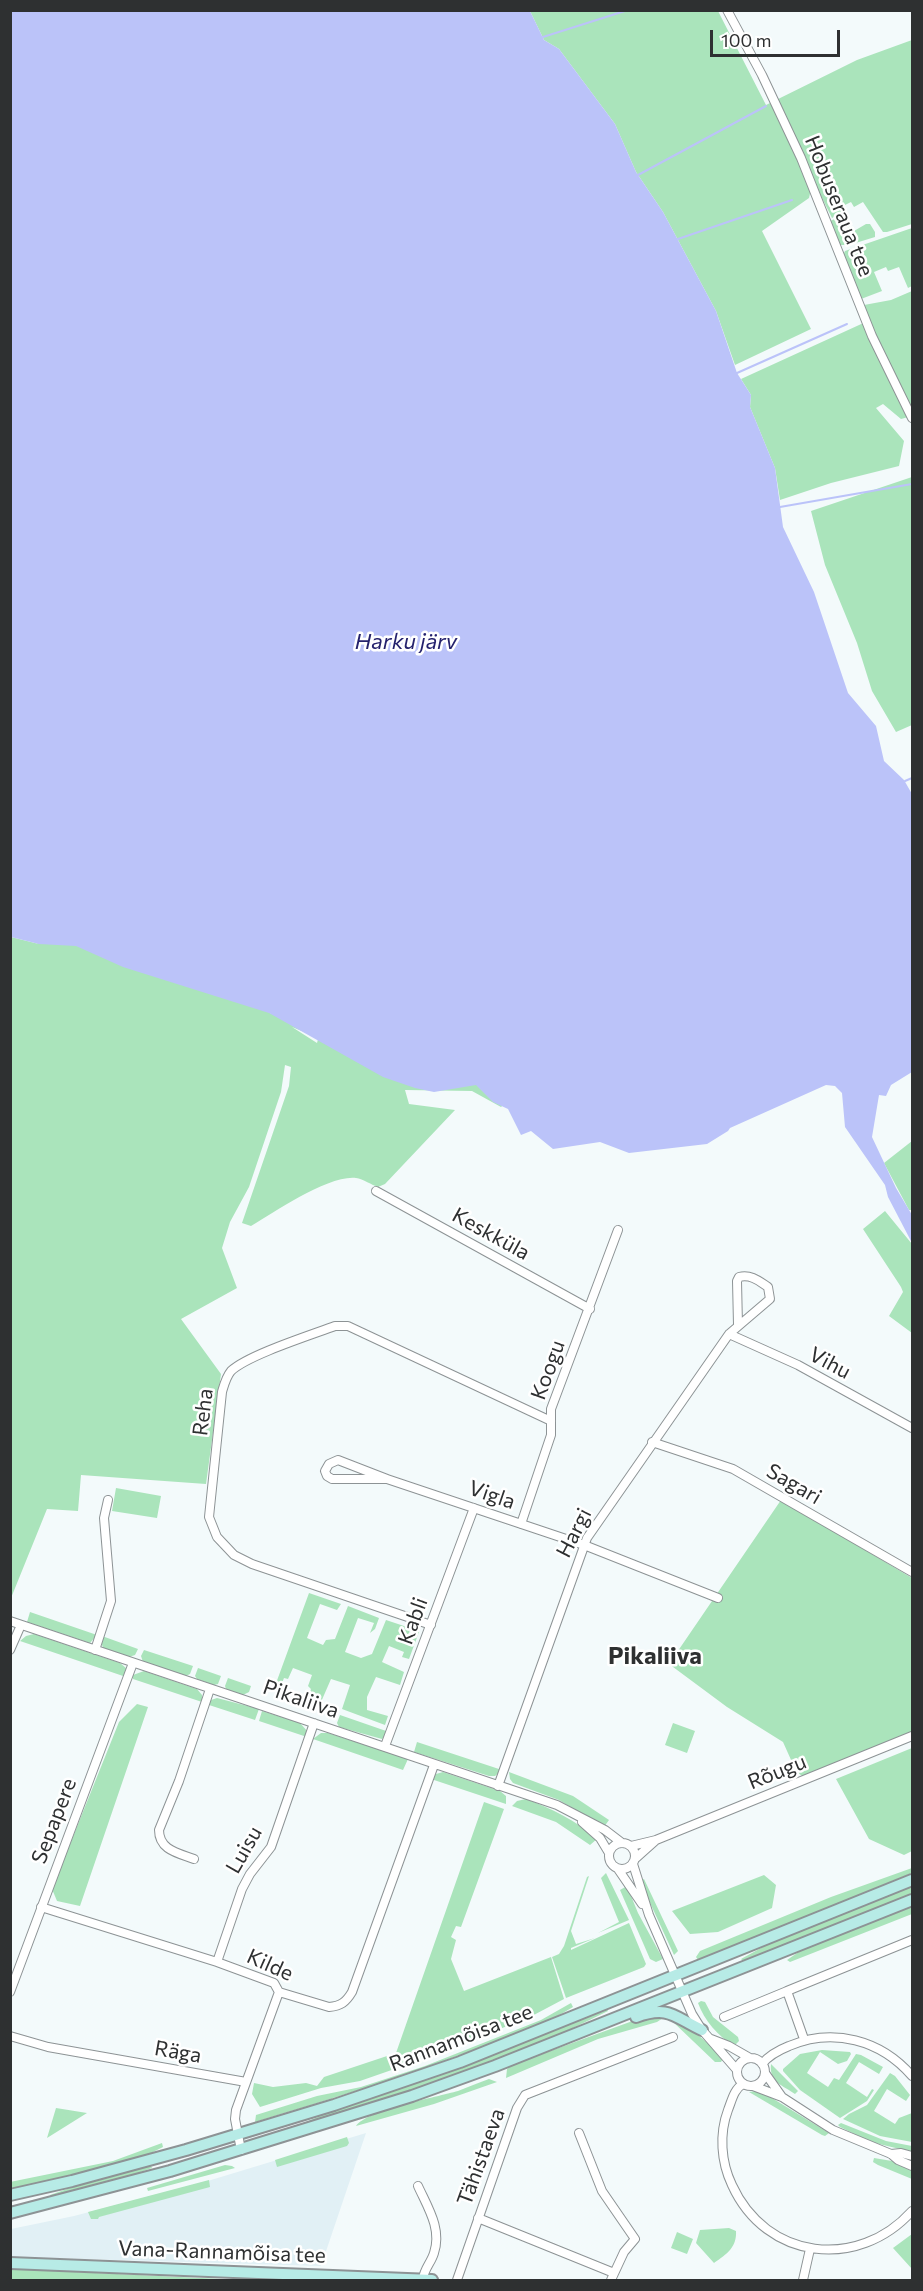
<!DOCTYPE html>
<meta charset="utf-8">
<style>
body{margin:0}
#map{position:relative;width:923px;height:2291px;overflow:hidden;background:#f3fafb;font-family:Commissioner,sans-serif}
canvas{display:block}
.frame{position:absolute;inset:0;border:12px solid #2e3031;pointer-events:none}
.scale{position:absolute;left:710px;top:30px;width:130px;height:27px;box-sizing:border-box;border:3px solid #2e3031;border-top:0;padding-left:8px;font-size:18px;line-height:21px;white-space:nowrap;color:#2e3031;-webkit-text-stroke:4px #fff;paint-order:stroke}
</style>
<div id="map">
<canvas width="923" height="2291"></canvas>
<div class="frame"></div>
<div class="scale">100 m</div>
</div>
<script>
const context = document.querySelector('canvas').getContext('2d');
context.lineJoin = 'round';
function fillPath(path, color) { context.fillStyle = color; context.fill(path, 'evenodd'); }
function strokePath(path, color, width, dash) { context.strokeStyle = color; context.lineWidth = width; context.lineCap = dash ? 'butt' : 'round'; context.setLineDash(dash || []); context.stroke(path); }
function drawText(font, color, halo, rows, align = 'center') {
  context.font = font + ' Commissioner,sans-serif'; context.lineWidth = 5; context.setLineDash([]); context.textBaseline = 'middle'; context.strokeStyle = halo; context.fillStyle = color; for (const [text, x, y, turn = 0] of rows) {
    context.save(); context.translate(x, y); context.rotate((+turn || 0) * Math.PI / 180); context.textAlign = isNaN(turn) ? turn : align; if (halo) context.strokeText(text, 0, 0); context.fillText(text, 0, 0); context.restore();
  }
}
fillPath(new Path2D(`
 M366,2133L321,2266L11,2257V2229L74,2216L211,2180Z`), '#e1f0f5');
fillPath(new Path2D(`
 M530,11H718L766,105L857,60L912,40V224L887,232H883L863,202L854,207L851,202L843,206L845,211L832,218L813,180L809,198L762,231L811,329L735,365L716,311L663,212L636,172L615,124L559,49L544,40Z
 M844,215L846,216L854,231L866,224H870L875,232V237L849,245H840L830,221Z
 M912,228V286L908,288L899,267L888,271L886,267L874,272L882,291L861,299L843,255L845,251Z
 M912,291V416L901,419L883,404L876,408L904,441L899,466L831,483L780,500L775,468L750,407L751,395L741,379L870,320L864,305L891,300Z
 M912,477V725L896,732L872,691L857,643L825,565L811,511Z
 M15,935L173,962L314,1036L292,1027L317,1043L320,1032L441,1055L506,1102L501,1107L472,1091L405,1090L409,1104L455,1110L385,1184L378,1187C372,1185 363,1179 356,1178C328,1175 275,1212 251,1226L242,1223L289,1086L291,1067L285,1065L281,1092L249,1187L230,1222L222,1248L237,1288L181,1319L221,1374L206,1484L81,1475L78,1511L47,1509L11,1598V937L39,944Z
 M912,1141V1210H909L884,1163Z
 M885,1211L912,1244V1333L889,1316L903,1292L901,1287L863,1229Z
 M116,1488L161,1496L157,1518L112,1511Z
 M781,1500L912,1578V1732L802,1776L796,1771L783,1742L727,1707L669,1664Z
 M309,1593L341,1604L337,1610L320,1604L307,1638L323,1645L326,1640L335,1639L348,1606L379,1618L375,1629L370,1633L374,1623L358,1618L345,1652L361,1658L372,1654L386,1620L410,1628L409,1634L415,1637L418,1631L419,1632L409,1659L402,1657L404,1652L389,1646L382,1662L404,1672L400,1685L376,1677L367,1697V1710L388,1716L385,1725L342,1709L350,1685L331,1679L321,1702L308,1697L311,1689L308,1686L312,1675L293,1668L288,1679L284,1678L280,1688L275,1686Z
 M30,1612L97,1635L90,1643L27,1622Z
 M34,1634L120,1663L126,1668V1677L20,1641L26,1636Z
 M102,1636L138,1649L135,1655L129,1657L104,1649L100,1641Z
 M144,1650L193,1666L190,1674L186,1676L143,1662L141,1656Z
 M198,1668L221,1676L218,1684L214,1685L197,1679L195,1676Z
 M144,1671L197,1689L202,1695V1702L133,1679V1675Z
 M228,1678L251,1686L249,1692L243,1695L226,1689L225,1686Z
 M217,1698L259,1709L255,1720L209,1705L211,1700Z
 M137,1704L148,1707L80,1906L57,1901L52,1889L119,1722Z
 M262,1711L300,1723L308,1732L307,1737L259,1721Z
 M340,1715L389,1732L382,1739L339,1727L337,1723Z
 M673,1723L695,1731L687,1753L665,1745Z
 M321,1733H328L408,1759L403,1770L313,1739Z
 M417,1742L502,1770L495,1776H489L414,1752Z
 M912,1748V1851L904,1855L869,1839L836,1779Z
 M443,1772L500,1791L506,1796V1804L431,1779L436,1774Z
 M509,1772L573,1796L609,1820L604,1827L559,1800L513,1783L510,1779Z
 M526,1799C552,1809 576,1820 597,1839L590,1845L556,1822L512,1806L517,1801Z
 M484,1802L504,1809L461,1927L456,1926L451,1937L456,1940L451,1959L464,1991L551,1957L564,1999L530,2017L429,2057L360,2081L321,2088L260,2107L252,2094L254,2083L273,2087L306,2083L317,2086L324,2077L396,2053Z
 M912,1868V1873L698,1960L696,1957L700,1951L831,1897Z
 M606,1873L629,1920L598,1933L619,1922L601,1878Z
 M764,1875L776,1885L772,1908L718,1932L690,1934L672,1911Z
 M589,1876L571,1931L576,1944L595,1938L571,1948V1950L629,1923L646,1964L644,1967L566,1998L552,1957L559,1954L564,1946L587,1877Z
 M644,1879L678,1951L674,1955L640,1881Z
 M912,1885V1894L743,1961L741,1959L772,1942Z
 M627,1886L638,1913L663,1959L656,1962L650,1959L620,1890Z
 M912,1907V1914L790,1962L787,1960L803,1949Z
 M701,2001L705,2002L713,2017L738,2037L739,2041L734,2046C718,2036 704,2020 698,2003Z
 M571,2003L573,2007C544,2025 512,2035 481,2047C406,2076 331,2099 255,2122L256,2115L317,2096L361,2087L425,2066L541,2020Z
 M607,2009L608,2011C511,2060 405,2093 302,2126L301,2124L337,2109L478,2060Z
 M666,2016L657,2022L598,2039L506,2078L507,2069L512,2065L638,2019Z
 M671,2020L684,2023L724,2057L721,2062H715Z
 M822,2050L850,2052L851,2054L847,2061L838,2064L820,2052L807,2073L828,2087L834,2078L839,2080L856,2054L861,2055L883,2067L879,2074L859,2062L846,2083L867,2097L872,2089L874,2090L867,2101L840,2118L800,2090L783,2071V2069L800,2054Z
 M771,2064L798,2091L795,2094C783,2085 769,2083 771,2064Z
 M890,2073L895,2076L910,2095L906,2101L887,2089L874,2111L895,2124L899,2118L912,2113V2142L880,2136L843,2119L849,2114L867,2105Z
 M489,2079L497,2082L434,2104L356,2126C367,2110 437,2097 458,2091C468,2087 478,2083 489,2079Z
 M756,2091L767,2095L829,2133L825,2136L822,2135L749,2092Z
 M56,2108L87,2113L47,2138Z
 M841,2123L886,2141L912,2146V2152L871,2142L840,2127L838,2125Z
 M347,2137L349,2143L347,2146L277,2167L275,2160Z
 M162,2143L163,2147L145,2156L11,2190L10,2182L113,2161Z
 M874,2158L892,2161L911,2169L912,2179L878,2165L873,2162Z
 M225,2165L232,2166L235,2168L148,2191L147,2188Z
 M151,2166L152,2168L112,2182L51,2198L50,2195L84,2183Z
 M209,2180L210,2187L99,2217L98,2219H91L88,2212Z
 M729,2228L736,2231C737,2247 727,2254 714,2263L696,2243L700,2230Z
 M677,2232L693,2239L687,2254L671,2248Z
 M912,2234V2269L893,2248Z
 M11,2269L244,2280L11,2279Z`), '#aae4bb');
fillPath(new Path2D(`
 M11,10L530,11L544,40L559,49L615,124L636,172L663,212L716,311L737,373L751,395L750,407L775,468L783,527L814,592L848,693L876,726L884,761L904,780L912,794V1072L891,1085L886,1096L879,1095L872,1137L896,1188L912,1215V1243L888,1197L885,1185L845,1127L842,1093L835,1086L826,1085L730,1128L728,1131L707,1144L629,1153L600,1142L553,1149L531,1131L521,1135L508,1109L493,1102L476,1085L434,1092L415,1088L383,1077L269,1013L123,967L76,946L39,944L11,937Z`), '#bbc3f9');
strokePath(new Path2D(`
 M543,37L628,10
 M638,175L766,106
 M678,239L792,200
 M737,373L847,324
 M780,507L912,484
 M905,781L912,778`), '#bbc3f9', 2);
const street = new Path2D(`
 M727,10L762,75L801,158L872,336L912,418
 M376,1191L590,1309
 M729,1334L798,1365L912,1428
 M652,1442L733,1469L912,1572
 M387,1479L338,1460L329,1464L325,1471L327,1476L332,1479H387L584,1545L718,1598
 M521,1524L551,1435V1409L618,1230
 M10,1621L557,1805L605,1830L622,1843
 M431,1625L252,1564L234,1555L217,1537L209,1517L222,1392C224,1385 226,1377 231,1371C248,1355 311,1335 335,1326H348L551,1421
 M10,1650L21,1625
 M95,1650L111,1601L104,1518L108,1500
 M385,1746L474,1508
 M498,1786L587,1538L729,1334L770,1299L768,1287C759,1281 751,1274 739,1277L737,1281L738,1325
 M582,1822L600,1838L609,1853
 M609 1856a13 13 0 1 1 26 0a13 13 0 1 1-26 0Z
 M631,1846L656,1840L912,1736
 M636,1858L655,1841
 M194,1859C178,1853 159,1850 159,1830L179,1781L210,1689
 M633,1864L649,1915L692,2014L702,2030L737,2070
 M618,1869L642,1904
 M41,1907L217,1962L274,1983L279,1992L329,2007C341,2006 346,2002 352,1992L434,1765
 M217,1962L242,1889L250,1874L271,1847L314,1723
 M787,1991L912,1940
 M10,1992L133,1663
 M724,2017L787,1991L804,2039
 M10,2036L48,2047L246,2082
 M711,2039L729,2046L750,2058
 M737 2072a14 14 0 1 1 28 0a14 14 0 1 1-28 0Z
 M762,2064C769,2055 779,2050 789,2046C833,2027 881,2040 912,2076
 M765,2073L782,2097
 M743,2084C734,2089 732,2100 728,2110C719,2134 721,2162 732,2185C766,2260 858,2271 912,2211
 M753,2086L782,2097L833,2130L891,2154L898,2160L912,2166
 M579,2133L602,2191L635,2239L624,2252L611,2280
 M241,2150L235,2119L236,2110L279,1992
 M891,2154L901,2153L912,2156
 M418,2186C428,2208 442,2229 434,2253C431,2263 424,2269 423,2279
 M478,2218L614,2273
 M457,2280L517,2108L525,2095L673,2037
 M803,2280L810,2249`);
const secondary = new Path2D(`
 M636,2017C669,2005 674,2017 702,2030
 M10,2195L72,2181L186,2150L334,2105L460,2062L912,1880
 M10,2213L170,2171L412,2096L495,2066L912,1900
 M10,2263L432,2280`);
strokePath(street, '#8d9395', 10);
strokePath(secondary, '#8d9395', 14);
strokePath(street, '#fff', 8);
strokePath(secondary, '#b7ebe6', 10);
drawText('21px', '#2e3031', '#fff', [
 ["Hobuseraua tee",839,206,68],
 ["Keskküla",491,1234,29],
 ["Vihu",830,1363,28],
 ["Koogu",548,1370,-70],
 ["Reha",203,1412,-83],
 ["Sagari",794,1484,30],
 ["Vigla",492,1495,19],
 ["Hargi",574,1533,-63],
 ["Kabli",413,1621,-70],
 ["Pikaliiva",301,1699,19],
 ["Rõugu",777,1772,-22],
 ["Sepapere",54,1821,-69],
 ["Luisu",244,1850,-60],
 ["Kilde",270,1965,24],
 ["Rannamõisa tee",461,2038,-21],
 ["Räga",178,2052,10],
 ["Tähistaeva",481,2157,-70],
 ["Vana-Rannamõisa tee",222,2252,2]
]);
drawText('italic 22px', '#25226d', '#fff', [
 ["Harku järv",406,642]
]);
drawText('bold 24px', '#2e3031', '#fff', [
 ["Pikaliiva",655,1656]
]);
</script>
